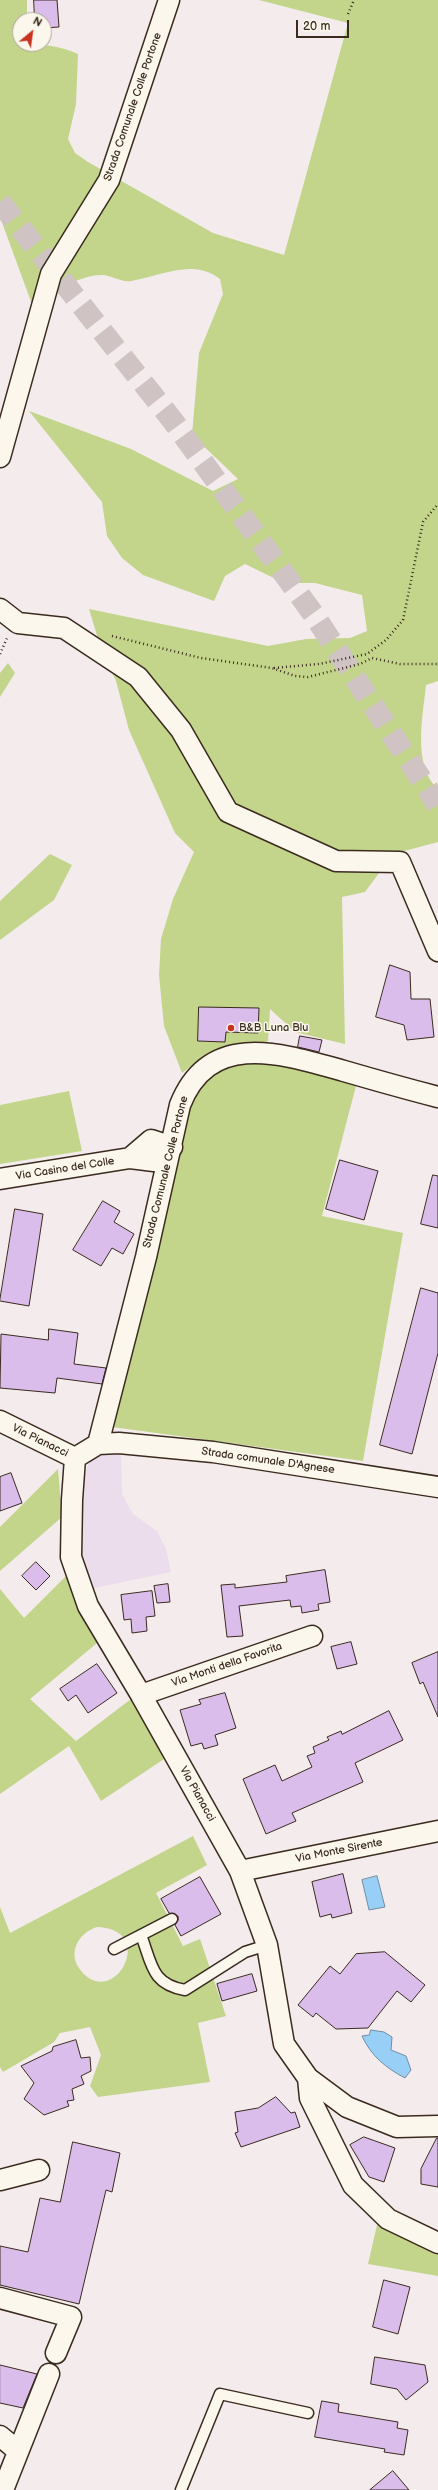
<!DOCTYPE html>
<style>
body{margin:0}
#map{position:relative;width:438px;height:2490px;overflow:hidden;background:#f4ebec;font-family:"Balsamiq Sans",sans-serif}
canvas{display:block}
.north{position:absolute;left:12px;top:12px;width:40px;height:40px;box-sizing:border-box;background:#fbf7ec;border:1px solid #aea59a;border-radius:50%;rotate:29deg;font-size:11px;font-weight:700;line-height:16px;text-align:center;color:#3b2a1e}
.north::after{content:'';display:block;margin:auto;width:14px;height:18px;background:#c8321e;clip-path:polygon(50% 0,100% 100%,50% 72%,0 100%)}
.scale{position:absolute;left:296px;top:20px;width:53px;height:18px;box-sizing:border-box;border:2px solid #3b2a1e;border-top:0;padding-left:5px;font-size:12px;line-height:14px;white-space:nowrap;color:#3b2a1e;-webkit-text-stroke:3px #fbf7ec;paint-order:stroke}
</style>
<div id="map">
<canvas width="438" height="2490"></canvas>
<div class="north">N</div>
<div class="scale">20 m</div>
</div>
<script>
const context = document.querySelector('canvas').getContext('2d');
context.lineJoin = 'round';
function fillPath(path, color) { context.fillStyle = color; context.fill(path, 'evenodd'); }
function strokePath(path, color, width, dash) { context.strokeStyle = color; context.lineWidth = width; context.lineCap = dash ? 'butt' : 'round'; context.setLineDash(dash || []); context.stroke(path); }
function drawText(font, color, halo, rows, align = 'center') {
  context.font = font + ' "Balsamiq Sans",sans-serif'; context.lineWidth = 3; context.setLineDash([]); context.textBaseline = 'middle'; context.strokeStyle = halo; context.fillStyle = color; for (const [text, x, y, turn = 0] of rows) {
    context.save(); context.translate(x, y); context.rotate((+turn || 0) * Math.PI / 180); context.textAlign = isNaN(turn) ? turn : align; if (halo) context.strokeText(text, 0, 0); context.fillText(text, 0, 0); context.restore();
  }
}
fillPath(new Path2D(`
 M121,1450L122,1494L133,1514L157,1531L166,1549L171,1572L94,1588L80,1548V1506L83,1479L88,1465L96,1454Z`), '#ecddec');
fillPath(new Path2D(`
 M0,0H27V20H20V44C41,44 58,45 78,54L76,104L68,139L75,153L88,162L213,233L284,255L348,23L259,0H438V681L426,685C423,715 412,766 438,789V842L393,854L365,892L342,897L345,1044L295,1032L270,1009L268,1041L265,1043C224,1046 215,1048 182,1073L164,1026L159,975L161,939L173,899L194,852L175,833L129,730L116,681L99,642L89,609L268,646L306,639L350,638L367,631L362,595L315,583H284L245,564L225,576L214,601L143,575L122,558L107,536L102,502L29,411L131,449L213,491L238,479L192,435L199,353L223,294L220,279C193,258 161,276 131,281C122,283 111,275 102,275C78,275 51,294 33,307L0,217Z
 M8,663L15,673L0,697V673Z
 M50,854L72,865L54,900L0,940V901Z
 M269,1059L357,1082L322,1216L403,1233L363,1461L112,1427L188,1103L199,1082L243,1060Z
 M69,1091L82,1151L0,1164V1105Z
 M58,1469L62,1517L0,1571V1527Z
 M66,1576L97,1643L30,1699L76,1741L131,1699L167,1757L101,1801L69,1746L0,1794V1589L24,1618Z
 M193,1836L207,1865L156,1893L183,1946L200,1939L226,2016L198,2023L210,2082L98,2097L90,2086L101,2055L90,2027L60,2033L54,2042L3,2072L0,2067V1907L10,1933ZM97,1927C158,1929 115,2009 82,1972C66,1954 78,1933 97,1927Z
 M378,2221L438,2247V2276L368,2264Z`), '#c2d58a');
const water = new Path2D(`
 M377,1876L385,1907L369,1910L362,1880Z
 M371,2030L384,2032L392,2037L391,2050L406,2056L411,2070L405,2078C386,2068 371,2056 362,2036L369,2035Z`);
fillPath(water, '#98cff7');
strokePath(water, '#738da0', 1);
const building = new Path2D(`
 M34,0H57L59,27L44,28V20H35Z
 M390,965L410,972L411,999H430L434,1037L407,1040L404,1025L376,1017Z
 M199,1007L259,1008L258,1033L226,1032L225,1042L198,1041Z
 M300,1036L322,1040L319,1052L298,1047Z
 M340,1160L378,1171L364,1220L326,1209Z
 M433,1175L438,1176V1228L421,1224Z
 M103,1201L120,1211L114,1222L134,1234L123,1254L112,1248L101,1266L73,1250Z
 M15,1209L43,1214L29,1306L0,1301Z
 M421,1288L438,1293V1353L412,1454L380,1445Z
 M49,1329L78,1333L74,1364L106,1368L102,1384L57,1378L55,1393L0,1388L1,1334L48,1340Z
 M11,1473L22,1503L0,1511V1477Z
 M36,1562L50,1576L36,1590L22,1576Z
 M325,1570L330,1602L318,1604L319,1610L302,1613L301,1606L291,1607L290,1600L239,1606L243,1636L227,1637L221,1585L235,1584V1588L287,1582L286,1576Z
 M168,1584L170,1602L157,1603L154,1586Z
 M152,1591L155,1616L146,1617L147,1631L132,1633L131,1619L124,1620L121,1595Z
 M351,1642L357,1664L337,1669L331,1647Z
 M438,1652V1717L423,1682L420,1684L412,1663Z
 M97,1664L117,1693L88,1713L76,1695L68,1701L60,1689Z
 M225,1693L236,1728L215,1735L218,1745L204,1749L202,1743L191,1746L180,1710L201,1704L199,1700Z
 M389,1711L403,1740L355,1763L363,1782L292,1813L296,1821L266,1834L243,1779L275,1765L282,1781L312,1767L307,1756L315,1753L313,1747L329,1740L327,1737L341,1731L342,1734Z
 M343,1874L352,1913L332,1918L331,1914L320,1917L312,1882Z
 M200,1877L221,1914L181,1936L175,1925L178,1920V1916L169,1913L161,1899Z
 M385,1952L425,1985L411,2002L397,1991L368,2028L336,2029L316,2013L313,2017L298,2005L330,1966L340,1974L356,1954Z
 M252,1974L257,1991L222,2001L217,1984Z
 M76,2040L81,2058L90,2057L91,2071L81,2076L84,2084L72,2089L74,2100L67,2101L69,2106L44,2115L24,2099L34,2083L21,2066L52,2051L53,2047Z
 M276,2097L291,2113L295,2112L300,2127L241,2147L235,2133L238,2132L235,2112L258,2108Z
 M364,2137L395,2148L384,2182L369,2177L350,2145Z
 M437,2138H438V2187L421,2184V2169Z
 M73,2142L120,2153L112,2192L106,2190L79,2304L0,2285V2246L28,2252L40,2198L60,2202Z
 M384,2280L410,2287L398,2334L373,2327Z
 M375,2357L425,2365L428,2382L406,2400L397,2389L371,2384Z
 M0,2365L37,2374L23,2408L0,2403Z
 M322,2401L339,2404L338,2412L398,2422L397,2428L408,2430L404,2455L384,2452L385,2449L315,2437Z
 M393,2471L409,2490H370Z`);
fillPath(building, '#dabdeb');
strokePath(building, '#3b2a1e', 1);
strokePath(new Path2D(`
 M0,202L173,421L314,615L438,805`), '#cfc4c3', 22, [22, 11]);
const service = new Path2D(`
 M141,1935C152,1964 151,1984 185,1990L245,1952L267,1945
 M114,1949L172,1919
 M181,2490L220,2394L308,2413`);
const minor = new Path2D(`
 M0,457L51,274L109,180L169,0
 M0,609L18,623L64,628L138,677L181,730L228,812L336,861L400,862L438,951
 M130,1158L151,1140L172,1147
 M0,1179L130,1158L154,1161L172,1147
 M0,1421L75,1458
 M98,1444L119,1443L213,1452L438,1487
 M75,1458L72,1500L71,1557L88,1606L141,1695L240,1871L267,1945L284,2044L308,2078L347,2107L397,2127L438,2126
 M75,1458L98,1444L146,1257L180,1105C210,1029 283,1054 344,1071C375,1080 407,1089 438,1097
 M141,1695L312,1636
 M240,1871L438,1831
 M308,2078L310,2098L353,2185L388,2219L438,2243
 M0,2180L39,2170
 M0,2298L71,2317L56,2353
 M0,2436L18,2451
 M3,2490L49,2374`);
strokePath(service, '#3b2a1e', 13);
strokePath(minor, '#3b2a1e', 23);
strokePath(new Path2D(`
 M348,14L354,0
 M112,636L201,658L272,668L295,676L308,677L360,664L372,658L400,664H438
 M0,654L7,638
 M274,668L319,664L367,654L386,640L403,620L423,522L438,504`), '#3b2a1e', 2.5, [1, 3]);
strokePath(service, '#fbf7ec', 10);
strokePath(minor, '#fbf7ec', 20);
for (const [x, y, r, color] of [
 [231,1028,4,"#c8321e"]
]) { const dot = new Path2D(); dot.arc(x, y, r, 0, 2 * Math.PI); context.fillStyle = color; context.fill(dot); strokePath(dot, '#fbf7ec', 1.5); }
drawText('11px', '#3b2a1e', '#fbf7ec', [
 ["Strada Comunale Colle Portone",133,107,-71],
 ["Via Casino del Colle",65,1169,-9],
 ["Strada Comunale Colle Portone",166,1172,-76],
 ["Via Pianacci",40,1441,26],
 ["Strada comunale D'Agnese",268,1461,8],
 ["Via Monti della Favorita",227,1665,-19],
 ["Via Pianacci",197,1794,61],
 ["Via Monte Sirente",339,1851,-11]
]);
drawText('11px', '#3b2a1e', '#fbf7ec', [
 ["B&B Luna Blu",239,1028]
], 'left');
</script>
